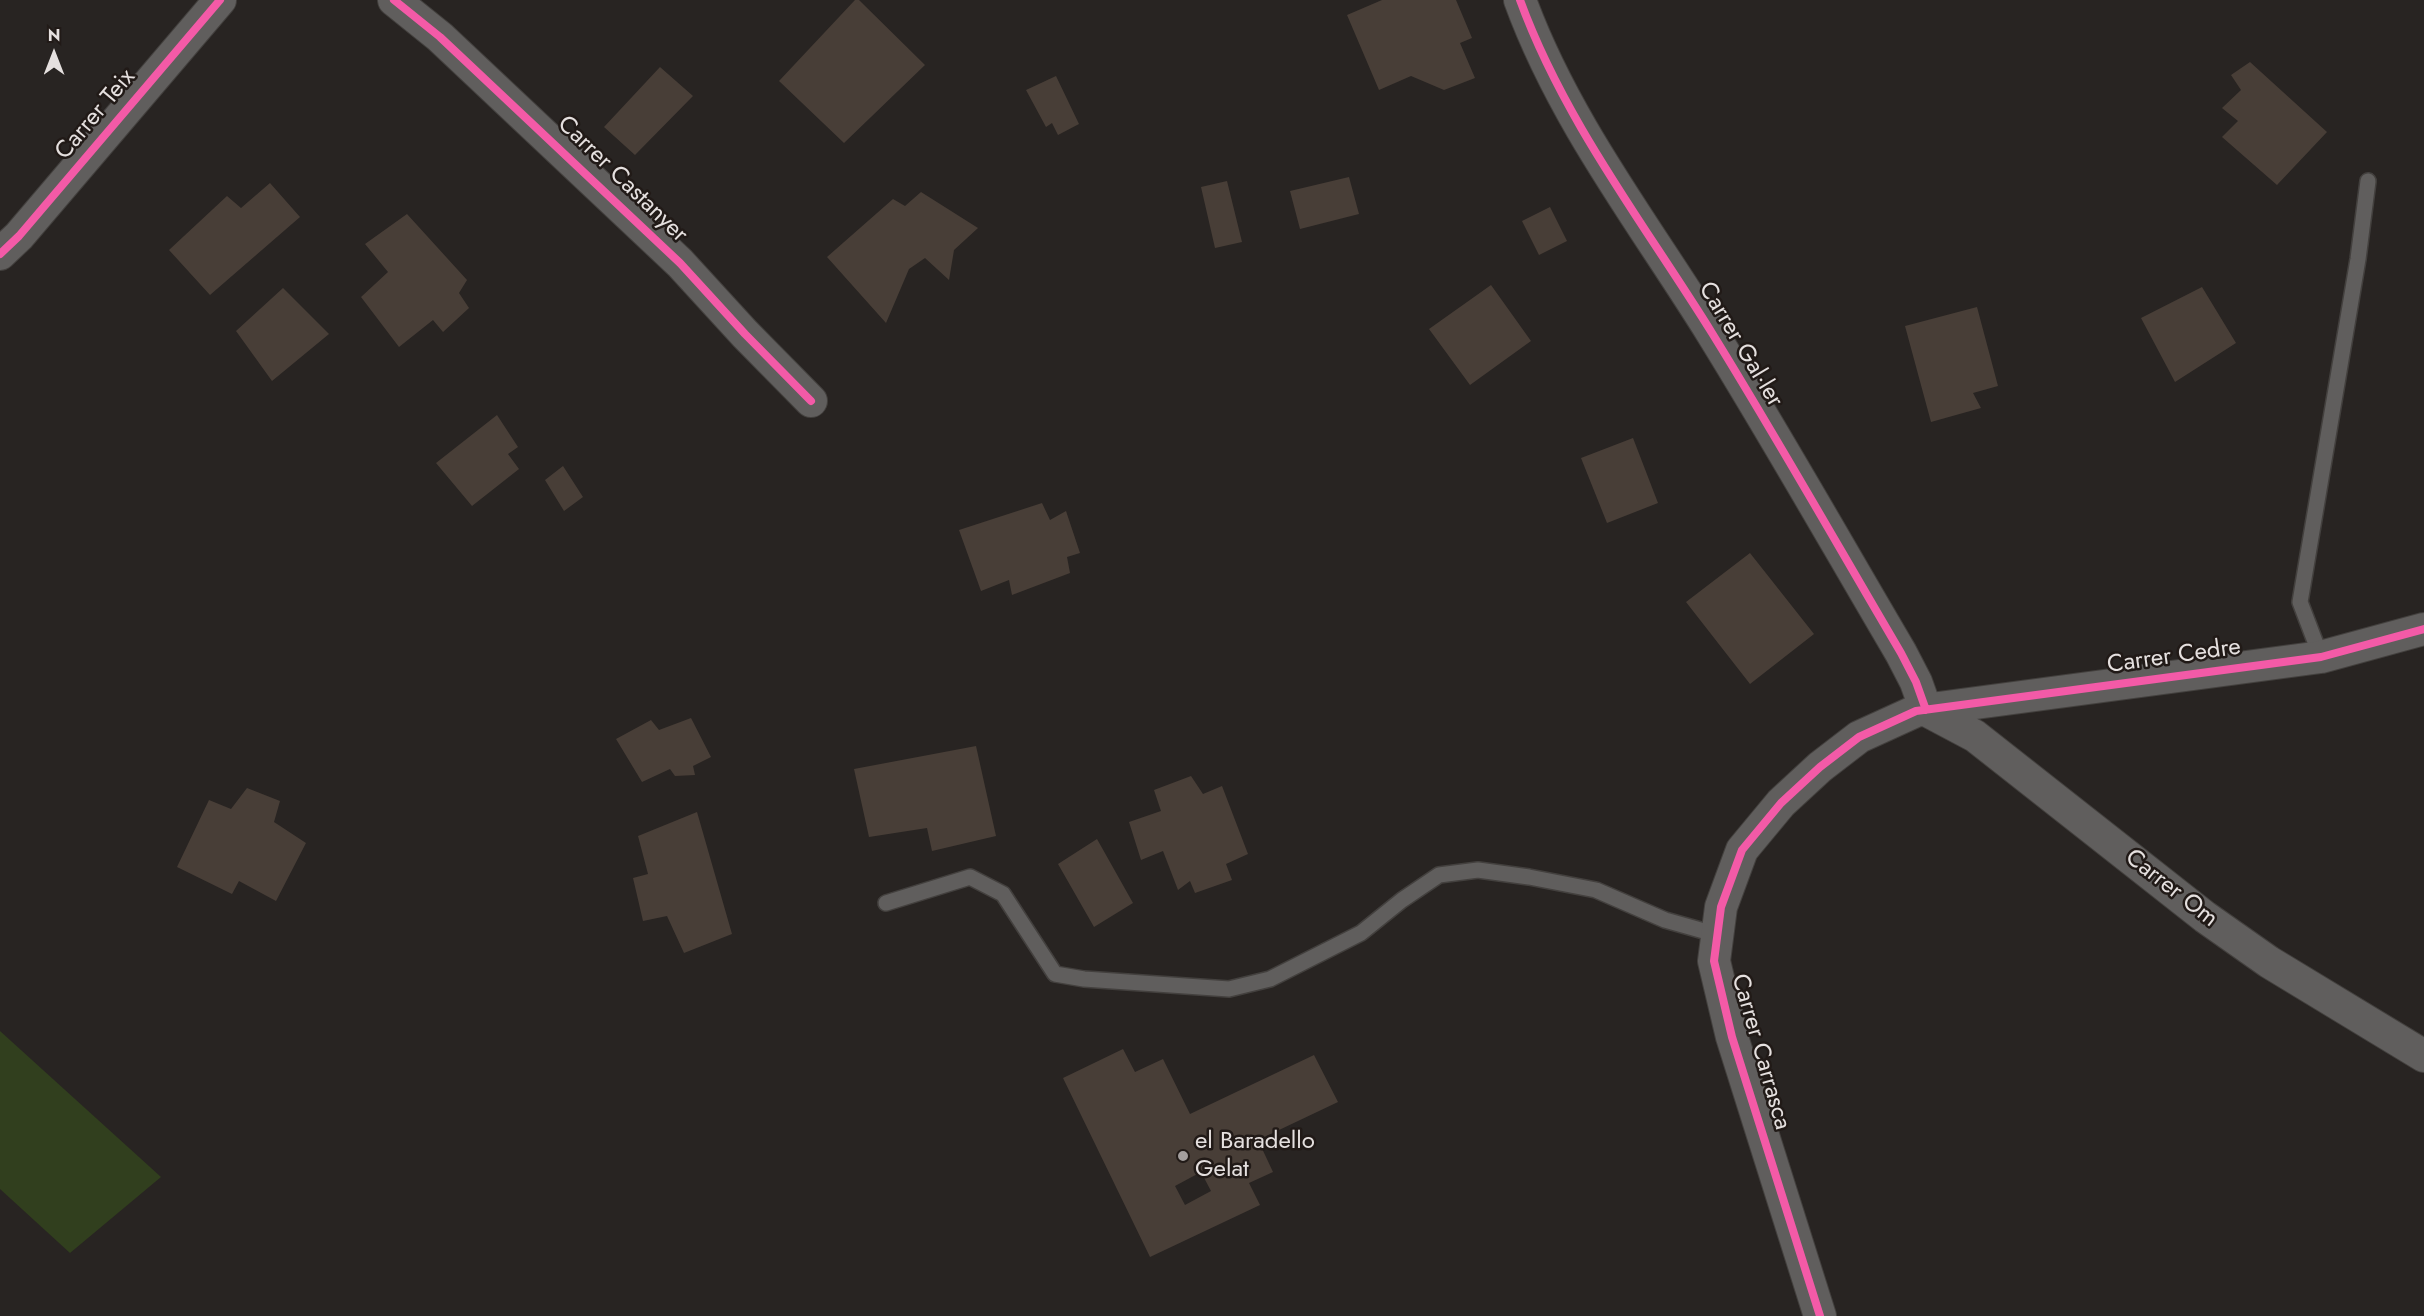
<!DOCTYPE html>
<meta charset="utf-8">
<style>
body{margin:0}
#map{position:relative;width:2424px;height:1316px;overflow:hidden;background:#282422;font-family:Jost,sans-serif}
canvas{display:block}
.north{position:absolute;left:24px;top:24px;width:60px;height:60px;-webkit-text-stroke:4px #211a17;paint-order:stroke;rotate:0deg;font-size:16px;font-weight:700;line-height:24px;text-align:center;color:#e5e0df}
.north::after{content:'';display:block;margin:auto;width:21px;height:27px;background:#e5e0df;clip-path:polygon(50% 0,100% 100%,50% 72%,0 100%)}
</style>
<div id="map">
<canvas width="2424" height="1316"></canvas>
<div class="north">N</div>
</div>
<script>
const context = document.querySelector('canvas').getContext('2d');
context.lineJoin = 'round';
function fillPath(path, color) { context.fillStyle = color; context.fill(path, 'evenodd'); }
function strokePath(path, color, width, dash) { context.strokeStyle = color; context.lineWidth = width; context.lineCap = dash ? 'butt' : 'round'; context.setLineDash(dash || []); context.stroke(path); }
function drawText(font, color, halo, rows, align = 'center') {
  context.font = font + ' Jost,sans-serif'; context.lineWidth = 5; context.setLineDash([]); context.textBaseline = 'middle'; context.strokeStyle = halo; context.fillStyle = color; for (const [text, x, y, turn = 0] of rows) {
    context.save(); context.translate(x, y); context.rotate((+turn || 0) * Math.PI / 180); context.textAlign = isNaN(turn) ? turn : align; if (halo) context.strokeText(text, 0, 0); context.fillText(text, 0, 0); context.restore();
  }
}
fillPath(new Path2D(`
 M0,1031L161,1177L70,1253L0,1189Z`), '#313f1e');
fillPath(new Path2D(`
 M855,0H859L925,65L844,143L779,81Z
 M1382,0H1456L1472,38L1460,43L1475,78L1444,90L1411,76L1379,90L1347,15Z
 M2250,62L2327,132L2277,185L2222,137L2238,121L2222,108L2241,90L2231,75Z
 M660,67L693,96L635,155L604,127Z
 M1056,76L1079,124L1058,135L1052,123L1046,127L1026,90Z
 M1349,177L1359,214L1300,229L1290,191Z
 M1227,181L1242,242L1215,248L1201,187Z
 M270,183L300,217L210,295L169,250L227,196L241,208Z
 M921,192L978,228L954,250L949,280L925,258L909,269L886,323L827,257L893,199L905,206Z
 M1550,207L1567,241L1539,255L1522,221Z
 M407,214L467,280L459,293L469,308L443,332L433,320L399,347L361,297L388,272L365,244Z
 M1491,285L1531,341L1470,385L1429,329Z
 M2202,287L2236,343L2175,382L2141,318Z
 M283,288L329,334L272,381L236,331Z
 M1977,307L1998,386L1973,393L1981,408L1931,422L1905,326Z
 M497,415L518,447L508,454L519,469L472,506L436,463Z
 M1633,438L1658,503L1607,523L1581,458Z
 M563,466L583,497L564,511L545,480Z
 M1042,503L1050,520L1066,511L1080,553L1067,557L1070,573L1012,595L1009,580L981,591L959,530Z
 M1750,553L1814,634L1750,684L1686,602Z
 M691,718L711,757L693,766L695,775L675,776L670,769L642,782L616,739L651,720L659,730Z
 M976,746L996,836L932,851L927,828L869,837L854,769Z
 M1191,776L1203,794L1222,786L1248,854L1226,864L1232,880L1195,893L1190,881L1178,890L1163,851L1141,860L1129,822L1161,811L1154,790Z
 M247,788L280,801L274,822L306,843L276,901L239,881L232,894L177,867L209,800L231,809Z
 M697,812L732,934L684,953L667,916L643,921L633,878L648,874L638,836Z
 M1097,839L1133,903L1094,927L1058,864Z
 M1123,1049L1135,1072L1163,1059L1190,1114L1314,1055L1338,1102L1258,1140L1273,1172L1249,1183L1260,1205L1150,1257L1063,1078ZM1201,1172L1211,1191L1185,1205L1175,1186Z`), '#483e37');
const service = new Path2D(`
 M2321,657L2300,602L2358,259L2368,181
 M886,903L970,877L1003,894L1055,974L1084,979L1229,989L1270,979L1361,933L1402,900L1439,875L1478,870L1529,877L1596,890L1665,920L1718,935`);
const minor = new Path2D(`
 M394,0L440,37L680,263L745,334L811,401
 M1520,0C1564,121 1645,225 1712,333C1777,438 1838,546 1901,653L1916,682L1926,710
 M0,254L19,236L220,0
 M1926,710L1975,736L2205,917L2269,962L2424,1056
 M1820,1316L1732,1037L1714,961L1721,907L1742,850L1781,803L1820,767L1859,737L1916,711L2321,657L2424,629`);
strokePath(service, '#43403e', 18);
strokePath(minor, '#43403e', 34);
strokePath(service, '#605e5d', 15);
strokePath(minor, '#605e5d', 32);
strokePath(new Path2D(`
 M394,0L440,37L680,263L745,334L811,401
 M1520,0C1564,121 1645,225 1712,333C1777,438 1838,546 1901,653L1916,682L1926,710
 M0,254L19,236L220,0
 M1820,1316L1732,1037L1714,961L1721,907L1742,850L1781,803L1820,767L1859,737L1916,711L2321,657L2424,629`), '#f35aa7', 8);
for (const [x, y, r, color] of [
 [1183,1156,6,"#a39e9d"]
]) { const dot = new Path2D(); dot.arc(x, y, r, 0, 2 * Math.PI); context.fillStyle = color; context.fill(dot); strokePath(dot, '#211a17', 2); }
drawText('24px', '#e5e0df', '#211a17', [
 ["Carrer Teix",96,115,-50],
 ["Carrer Castanyer",622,180,44],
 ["Carrer Gal·ler",1740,345,59],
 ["Carrer Cedre",2174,657,-8],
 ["Carrer Om",2171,889,38],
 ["Carrer Carrasca",1760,1052,74]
]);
drawText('24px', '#e5e0df', '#211a17', [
 ["el Baradello",1195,1142],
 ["Gelat",1195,1170]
], 'left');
</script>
